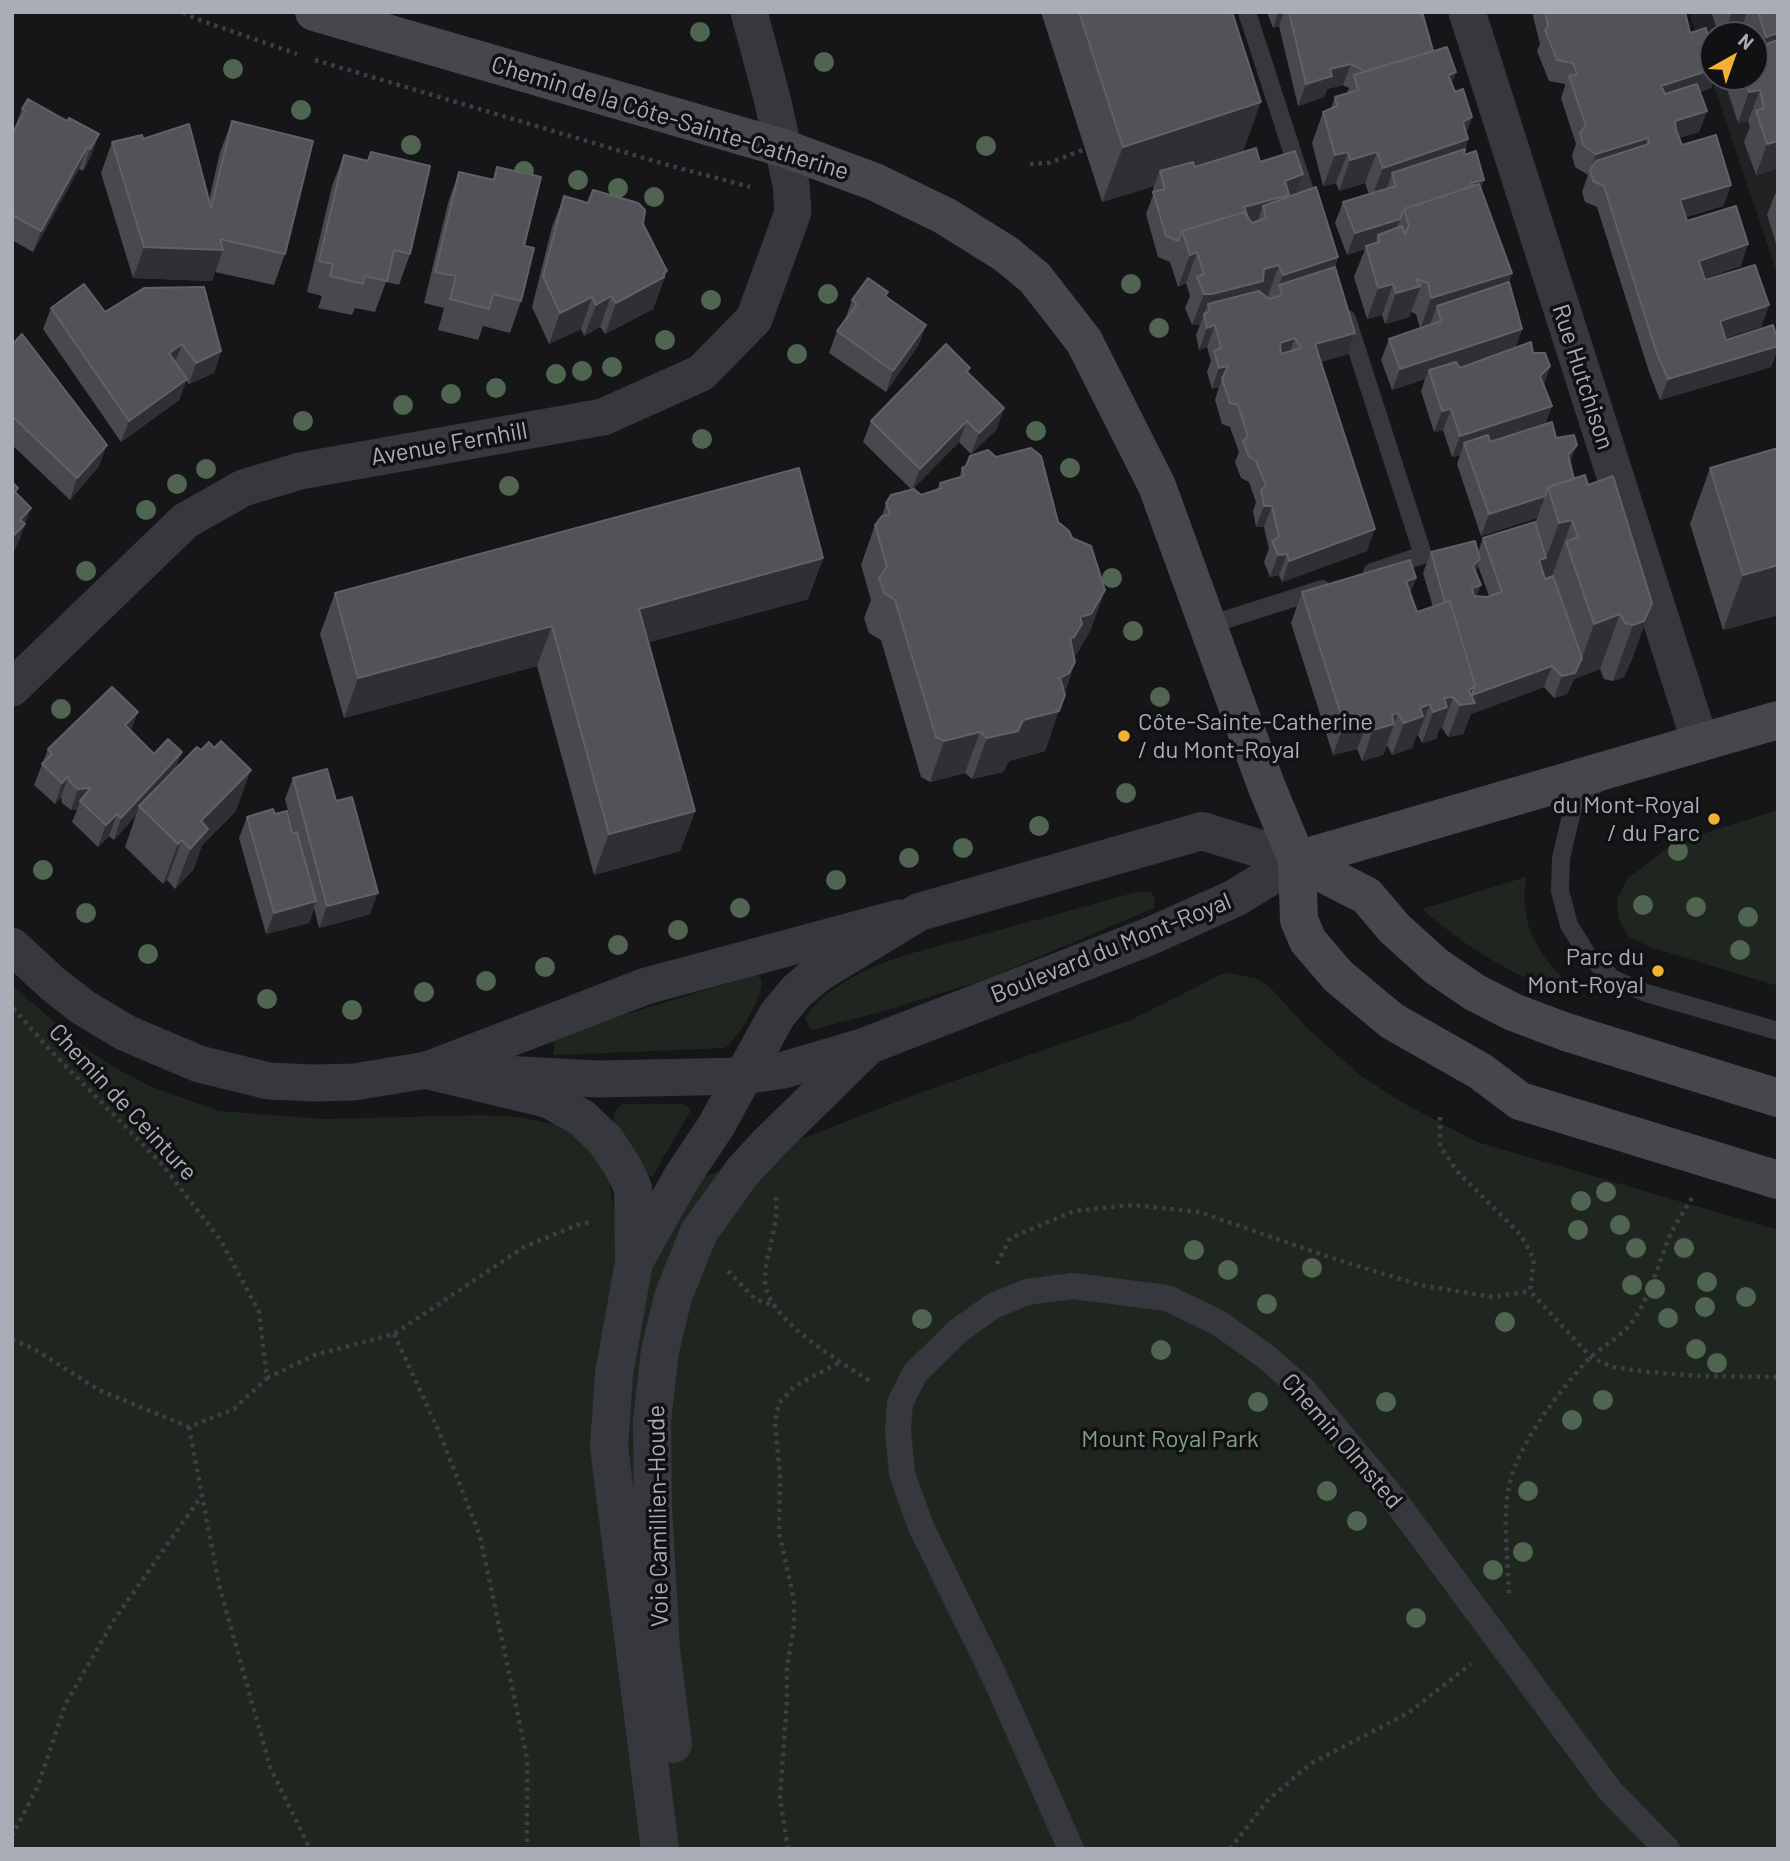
<!DOCTYPE html>
<meta charset="utf-8">
<style>
body{margin:0}
#map{position:relative;width:1790px;height:1861px;overflow:hidden;background:#161618;font-family:Barlow,sans-serif}
canvas{display:block}
.frame{position:absolute;inset:0;border:14px solid #a8adb8;pointer-events:none}
.north{position:absolute;left:1699px;top:21px;width:70px;height:70px;box-sizing:border-box;background:#111113;border:2px solid #4d4f55;border-radius:50%;rotate:40deg;font-size:19px;font-weight:700;line-height:28px;text-align:center;color:#a8adb8}
.north::after{content:'';display:block;margin:auto;width:24px;height:32px;background:#f2b134;clip-path:polygon(50% 0,100% 100%,50% 72%,0 100%)}
</style>
<div id="map">
<canvas width="1790" height="1861"></canvas>
<div class="frame"></div>
<div class="north">N</div>
</div>
<script>
const context = document.querySelector('canvas').getContext('2d');
context.lineJoin = 'round';
function fillPath(path, color) { context.fillStyle = color; context.fill(path, 'evenodd'); }
function strokePath(path, color, width, dash) { context.strokeStyle = color; context.lineWidth = width; context.lineCap = dash ? 'butt' : 'round'; context.setLineDash(dash || []); context.stroke(path); }
function drawText(font, color, halo, rows, align = 'center') {
  context.font = font + ' Barlow,sans-serif'; context.lineWidth = 7; context.setLineDash([]); context.textBaseline = 'middle'; context.strokeStyle = halo; context.fillStyle = color; for (const [text, x, y, turn = 0] of rows) {
    context.save(); context.translate(x, y); context.rotate((+turn || 0) * Math.PI / 180); context.textAlign = isNaN(turn) ? turn : align; if (halo) context.strokeText(text, 0, 0); context.fillText(text, 0, 0); context.restore();
  }
}
fillPath(new Path2D(`
 M1689,12H1778V276ZM1713,35H1755V77H1713Z`), '#222225');
fillPath(new Path2D(`
 M1778,810V986L1650,947L1629,937L1618,918L1617,900L1627,879L1674,843Z
 M1526,877C1519,928 1538,953 1572,988L1569,995C1512,976 1467,948 1422,909Z
 M1151,891L1155,899L1154,908L984,980L877,1013L811,1030L805,1018C846,961 929,950 993,932C1039,919 1086,906 1133,893Z
 M1229,973L1257,979L1269,986L1309,1030L1360,1075L1403,1103L1477,1142L1778,1230V1849H12V986L89,1051L121,1071L152,1087L219,1111L324,1119L481,1115L520,1117L556,1125L582,1139L608,1175L614,1212L922,1092L1131,1020L1220,975Z
 M756,975L761,978C767,991 737,1040 725,1048L554,1055V1036Z
 M623,1104H681L689,1107L690,1112L652,1177L645,1172L638,1155L614,1122L615,1110Z`), '#1e261f');
strokePath(new Path2D(`
 M183,12L194,18L297,54
 M315,60L664,164L750,187
 M1030,164L1049,163L1085,149
 M1440,1117V1146L1457,1171L1520,1234L1534,1259L1530,1291L1591,1357L1612,1367L1648,1372L1701,1376L1778,1377
 M776,1197C779,1226 766,1250 765,1278C763,1319 841,1361 871,1382
 M997,1264L1010,1238L1074,1211L1133,1205L1199,1212L1329,1257L1420,1285L1493,1297L1530,1291
 M728,1271L755,1299L772,1305
 M394,1334L440,1434L480,1536L527,1758V1849
 M12,1339L34,1349L99,1390L189,1427L234,1409L267,1378L259,1312L221,1241L161,1163L49,1049L13,1008
 M267,1378L315,1355L394,1334L524,1247L577,1225L591,1222
 M189,1427L219,1585L270,1767L310,1849
 M1509,1593C1508,1560 1503,1524 1508,1491C1515,1448 1555,1397 1584,1364C1599,1347 1622,1338 1635,1318C1650,1294 1658,1266 1668,1240C1674,1225 1684,1212 1692,1198
 M12,1836L37,1788L66,1703L114,1620L203,1494
 M788,1849L780,1798L787,1699V1666L794,1626V1600L779,1532L780,1476L775,1422L779,1403L795,1386L840,1362
 M1230,1849L1267,1801L1310,1764L1408,1713L1471,1664`), '#3d3f44', 4.5, [3.5, 5]);
strokePath(new Path2D(`
 M1247,12L1312,213
 M1347,319L1423,555L1372,572
 M1209,625L1322,589
 M1598,783L1574,803L1561,858L1560,891L1569,925L1587,954L1613,979L1646,993L1778,1031`), '#37383d', 18);
strokePath(new Path2D(`
 M1071,1849L996,1680L922,1529L902,1474L898,1430L900,1403L915,1373L958,1331L993,1306L1027,1292L1073,1286L1167,1298L1219,1323L1265,1356L1302,1388L1394,1499L1611,1792L1667,1849`), '#37383d', 26);
strokePath(new Path2D(`
 M1467,12L1700,742
 M12,688L185,521L243,488L300,471L603,417L701,373L754,319L793,212L791,184L772,98L749,12
 M12,946L53,984L84,1008L126,1033L199,1064L269,1081L314,1083L354,1082L427,1070L646,986L899,918
 M484,1073L598,1079L744,1076L784,1070L869,1045`), '#37383d', 37);
strokePath(new Path2D(`
 M427,1070L548,1099L582,1118L606,1141L623,1167L633,1188L634,1260
 M673,1744L661,1649L653,1507L652,1421L660,1351L673,1297L699,1232L743,1171L770,1142L869,1045L1148,937L1235,898L1297,860
 M660,1849L609,1447L614,1374L634,1262L682,1177L716,1126L777,1015L796,992L817,974L919,912L1202,831L1297,860`), '#37383d', 38);
strokePath(new Path2D(`
 M314,12L783,148L875,182L945,216L1006,254L1035,278L1084,341L1157,486L1266,785L1297,860L1299,920L1308,941L1338,976L1392,1021L1480,1071L1520,1101L1778,1180
 M1297,860L1367,896L1394,928L1436,966L1474,992L1513,1012L1566,1032L1778,1098
 M1297,860L1778,720`), '#45474d', 38);
context.fillStyle = '#506452';
for (const [x, y] of [
 [700,32],
 [824,62],
 [233,69],
 [301,110],
 [411,145],
 [986,146],
 [524,171],
 [578,180],
 [618,188],
 [654,197],
 [1131,284],
 [828,294],
 [711,300],
 [1159,328],
 [665,340],
 [797,354],
 [612,367],
 [582,371],
 [556,374],
 [496,388],
 [451,394],
 [403,405],
 [303,421],
 [1036,431],
 [702,439],
 [1070,468],
 [206,469],
 [177,484],
 [509,486],
 [146,510],
 [86,571],
 [1112,578],
 [1133,631],
 [1160,697],
 [61,709],
 [1126,793],
 [1039,826],
 [963,848],
 [1678,851],
 [909,858],
 [43,870],
 [836,880],
 [1643,905],
 [1696,907],
 [740,908],
 [86,913],
 [1748,917],
 [678,930],
 [618,945],
 [1740,950],
 [148,954],
 [545,967],
 [486,981],
 [424,992],
 [267,999],
 [352,1010],
 [1606,1192],
 [1581,1201],
 [1620,1225],
 [1578,1230],
 [1636,1248],
 [1684,1248],
 [1194,1250],
 [1312,1268],
 [1228,1270],
 [1707,1282],
 [1632,1285],
 [1655,1289],
 [1746,1297],
 [1267,1304],
 [1705,1307],
 [1668,1318],
 [922,1319],
 [1505,1322],
 [1696,1349],
 [1161,1350],
 [1717,1363],
 [1603,1400],
 [1258,1402],
 [1386,1402],
 [1572,1420],
 [1327,1491],
 [1528,1491],
 [1357,1521],
 [1523,1552],
 [1493,1570],
 [1416,1618]
]) { context.beginPath(); context.arc(x, y, 10, 0, 2 * Math.PI); context.fill(); }
fillPath(new Path2D(`
 M1041,12H1232L1243,152L1260,162L1295,195L1338,257L1335,267L1355,333L1348,354L1320,362L1367,551L1282,582L1279,575L1270,577L1264,562L1269,549L1264,527H1256L1253,511L1256,502L1249,482L1241,478L1235,462L1239,452L1230,427L1222,424L1215,400L1219,387L1212,389L1207,372L1211,361L1207,347L1199,350L1196,335L1200,325H1192L1185,308L1190,296L1186,283L1178,287L1170,262L1158,257L1146,214L1153,195L1152,193L1154,186L1102,202Z
 M1267,12H1415L1433,51L1455,92L1472,117L1466,133L1468,139L1465,149L1464,155L1481,189L1512,273L1509,282L1522,329L1515,348L1533,353L1550,366L1544,384L1552,406L1545,424L1556,438L1570,463L1574,479L1588,485L1652,603L1632,659L1624,677L1613,681L1604,679L1600,669L1574,679L1567,694L1554,698L1544,687L1471,714L1463,734L1448,737L1442,728L1439,729L1436,739L1422,743L1418,735L1416,736L1412,748L1392,755L1387,745L1383,755L1362,761L1357,749L1333,755L1291,623L1302,592L1416,578L1410,593L1417,612L1433,607L1423,573L1431,552H1478L1483,538L1535,522L1537,518L1481,536L1457,464L1460,455L1452,457L1443,430L1434,432L1421,391L1425,379L1392,390L1381,360L1389,339L1420,328L1416,314L1411,312L1409,317L1385,324L1382,315L1367,319L1354,277L1365,249L1347,255L1335,223L1343,202L1369,194L1365,183L1339,191L1336,183L1323,186L1312,143L1323,112L1331,108L1335,97L1347,93L1349,88L1343,85L1327,89L1324,97L1298,106L1279,26L1273,28ZM1478,566L1489,596H1477L1475,573Z
 M1532,12H1685L1690,33L1709,40L1705,51L1713,77H1715L1711,88L1700,92L1707,111L1699,132L1679,138L1682,145L1731,185L1723,206L1686,217L1687,221L1741,266L1705,278V280L1769,305L1761,327L1725,338L1726,340L1778,341V349L1771,367L1660,400L1649,372L1597,207L1585,202L1582,192L1588,175L1575,167L1572,155L1576,144L1561,98L1565,86V84L1549,81L1537,51L1540,44Z
 M1711,12H1778V168L1756,175L1744,142L1750,127L1748,121L1738,123L1726,86L1729,77H1755V35H1719Z
 M22,109L67,121L99,134L91,156L83,171L79,169L33,252L12,240V134Z
 M232,121L285,254L274,285L215,272L212,281L133,278L101,173L112,142L143,139L209,200L220,152Z
 M371,152L410,254L399,285L386,282L375,312L355,308L352,315L318,308L322,296L307,292L332,186L344,155L367,161Z
 M497,167L524,246L521,301L510,333L483,326L478,340L438,330L444,308L424,303L448,203L459,172L493,180Z
 M1778,193V250L1767,215L1775,194Z
 M564,196L588,203L643,224L667,271L653,309L605,334L600,327L584,336L581,329L549,344L532,307L552,227Z
 M888,292L886,297L926,325L918,346L886,392L829,353L837,331L845,320L852,300Z
 M51,308L221,351L214,373L189,384L186,381L179,400L121,442L43,329Z
 M12,345L99,466L70,500L12,445Z
 M970,368L968,373L1004,408L996,430L971,454L959,442L913,489L921,495L937,489L940,483L959,478L962,468L1058,522L1072,538L1105,590L1090,631L1076,655H1073L1075,662L1045,751L1009,761L1003,772L972,779L965,773L930,782L921,777L881,640L869,633L864,618L871,600L861,565L875,525L882,516L886,503L911,489L863,442L871,421Z
 M1710,468L1778,615L1723,630L1690,524Z
 M823,558L808,599L649,642L695,811L680,851L594,875L537,666L344,718L320,634L335,593Z
 M131,731L154,754L236,811L202,845L193,870L175,889L167,880L163,884L125,847L136,815L114,840L109,836L98,847L72,822L77,810H71L62,803L61,797L55,804L34,785L48,749Z
 M293,778L336,801L370,914L319,928L314,908L309,923L266,934L239,838L247,817L275,814L294,833L285,799Z`), '#47494d');
fillPath(new Path2D(`
 M1278,12H1284L1279,26L1273,28Z
 M1732,12H1747L1739,35H1724Z
 M1778,33V68L1755,67L1766,37Z
 M1709,40L1702,62L1701,43Z
 M1351,64L1343,85L1327,89L1324,97L1298,106L1306,84L1330,69Z
 M1713,69V77H1715L1711,88L1654,107L1661,86Z
 M1456,72L1445,103L1448,75Z
 M1760,90L1748,121L1738,123L1749,92Z
 M1261,102L1241,158L1163,183L1160,171L1154,186L1102,202L1123,147Z
 M1707,111L1699,132L1667,142L1675,121Z
 M1472,117L1464,140L1468,139L1457,170L1392,173L1385,194L1371,199L1383,168Z
 M99,134L91,156L83,171L90,149Z
 M1648,138L1640,159L1590,171L1596,154Z
 M1778,141V168L1756,175L1767,144Z
 M87,147L79,169L33,252L41,231Z
 M1348,152L1336,183L1323,186L1335,155Z
 M1377,152L1365,183L1339,191L1350,160Z
 M1303,174L1295,196L1266,218L1263,206L1257,223L1197,252L1186,283L1178,287L1190,255L1244,207L1285,181Z
 M1484,180L1476,201L1471,183Z
 M1731,185L1723,206L1673,221L1680,200Z
 M1400,219L1393,240L1379,242L1378,235L1374,246H1366L1365,249L1347,255L1355,233Z
 M1748,244L1741,266L1692,283L1699,261Z
 M144,247L223,250L212,281L133,278Z
 M1338,257L1327,288L1282,295L1279,285L1283,275Z
 M1279,265L1268,296L1210,311L1208,304L1200,325H1192L1204,294L1264,269Z
 M667,271L653,309L605,334L616,303Z
 M1512,273L1501,304L1441,321L1437,306L1429,327L1420,330L1431,298Z
 M1393,284L1382,315L1367,319L1378,288Z
 M1421,286L1409,317L1385,324L1396,293Z
 M611,296L600,327L584,336L596,305Z
 M592,297L581,329L549,344L560,313Z
 M1769,305L1761,327L1713,342L1720,321Z
 M926,325L918,346L886,392L893,371Z
 M1215,325L1207,347L1199,350L1207,328Z
 M1522,329L1515,350L1431,377L1429,370L1425,379L1392,390L1400,369Z
 M1355,333L1348,354L1307,366L1315,344Z
 M1295,338L1287,359L1272,364L1280,343Z
 M182,344L174,365L169,353Z
 M1778,346V349L1771,367L1660,400L1668,379Z
 M221,351L214,373L189,384L196,363Z
 M1228,366L1219,387L1212,389L1219,368Z
 M1550,366L1542,388L1540,376Z
 M187,379L179,400L121,442L129,421Z
 M1552,406L1544,427L1468,452L1464,443L1460,455L1452,457L1460,436Z
 M1004,408L996,430L971,454L979,433Z
 M1451,409L1443,430L1434,432L1442,411Z
 M967,421L959,442L912,490L920,469Z
 M107,445L99,466L70,500L77,478Z
 M1577,445L1569,466L1568,455Z
 M1545,496L1537,518L1481,536L1489,514Z
 M1264,506H1272L1264,527H1256Z
 M31,508L20,539L12,556V537L20,520Z
 M1572,520L1552,576L1532,581L1539,560L1546,558L1559,523Z
 M1375,529L1367,551L1282,582L1289,561Z
 M1287,554L1279,575L1270,577L1278,555Z
 M823,558L808,599L625,649L639,609Z
 M1480,559L1473,580V566Z
 M1778,565V615L1723,630L1743,575Z
 M1416,578L1404,609L1406,581Z
 M1481,585L1473,606L1472,588Z
 M1105,590L1090,631L1076,655L1071,656L1070,638L1080,617Z
 M1652,603L1632,659L1624,677L1613,681L1633,625Z
 M1620,614L1600,669L1574,679L1567,694L1554,698L1562,676L1582,658L1594,624Z
 M552,626L537,666L344,718L358,678Z
 M1075,662L1045,751L1009,761L1003,772L972,779L987,738L1023,720Z
 M1552,666L1544,687L1471,714L1463,734L1448,737L1460,705L1469,691L1475,685L1469,704L1472,695Z
 M1453,697L1442,728L1439,729L1436,739L1422,743L1433,712L1444,698Z
 M1430,704L1418,735L1416,736L1412,748L1392,755L1404,723L1420,708Z
 M138,712L130,733L125,725Z
 M1398,713L1383,755L1362,761L1373,730L1392,715Z
 M1369,718L1357,749L1333,755L1344,724Z
 M980,732L965,773L930,782L944,741Z
 M182,752L174,773L139,806L136,815L114,840L121,818Z
 M251,770L236,811L202,845L193,870L175,889L201,821Z
 M68,776L61,797L55,804L62,783Z
 M91,788L80,801L77,810H71L78,789Z
 M695,811L680,851L594,875L609,834Z
 M117,814L109,836L98,847L106,825Z
 M182,840L167,880L163,884L178,844Z
 M378,893L370,914L319,928L327,906Z
 M316,901L309,923L266,934L274,913Z`), '#2f3033');
const building = new Path2D(`
 M1079,12H1232L1261,102L1123,147Z
 M1289,12H1415L1423,15L1433,51L1363,72L1361,69L1351,64L1330,69L1332,76L1306,84Z
 M1545,12H1685L1690,33L1706,28L1709,40L1701,43L1706,53L1713,52V69L1661,86L1665,94L1697,84L1707,111L1675,121L1676,130L1682,145L1716,135L1731,185L1680,200L1687,221L1736,206L1748,244L1699,261L1705,280L1755,265L1769,305L1720,321L1726,340L1773,325L1778,341V346L1668,379L1656,351L1604,186L1593,181L1590,170L1596,161L1649,144L1648,138L1596,154L1583,145L1580,133L1586,126L1569,76L1577,74L1573,63L1557,60L1545,30L1548,25Z
 M1758,12H1778V33L1766,37Z
 M1778,40V141L1767,144L1756,111L1764,108L1760,90L1749,92L1744,77H1755V48Z
 M1447,47L1456,72L1448,75L1455,92L1463,89L1472,117L1463,122L1468,139L1383,168L1377,152L1350,160L1348,152L1335,155L1323,112L1337,106L1335,97L1358,90L1354,75Z
 M28,99L67,121L69,118L99,134L90,149L87,147L41,231L12,215V134L25,111L22,109Z
 M232,121L313,141L285,254L220,239L223,250L144,247L112,142L142,135L143,139L189,124L211,208Z
 M1256,148L1260,162L1295,151L1303,174L1285,181L1289,195L1244,207L1248,217L1244,212L1182,231L1178,241L1166,236L1153,192L1165,189L1160,171L1193,162L1195,167Z
 M1465,149L1464,155L1476,151L1484,180L1471,183L1473,186L1404,209L1400,219L1355,233L1343,202L1396,186L1392,173Z
 M371,152L430,166L410,254L394,250L387,281L365,276L363,284L330,276L333,264L319,261L344,155L368,161Z
 M497,167L541,177L524,246L534,248L521,301L493,294L489,309L450,299L456,276L435,272L459,172L494,180Z
 M1479,184L1512,273L1431,298L1428,283L1416,279L1421,286L1396,293L1393,284L1378,288L1366,246L1379,242L1378,235L1402,226L1405,234L1409,226L1404,209Z
 M1316,187L1338,257L1283,275L1279,265L1264,269L1263,281L1212,294H1204L1197,277L1204,274L1197,252L1190,255L1182,231L1244,212L1252,223L1266,218L1263,206Z
 M593,190L638,203L645,210L643,224L667,271L664,273V277L616,303L611,296L596,305L592,297L560,313L543,276L564,196L588,203Z
 M1335,267L1355,333L1315,344L1375,529L1289,561L1287,554L1278,555L1272,541L1279,537L1272,506H1264L1261,490L1266,486L1256,461L1249,457L1243,441L1248,436L1238,405L1230,403L1222,379L1228,366L1219,368L1214,351L1221,348L1215,325L1207,328L1204,314L1210,311L1208,304L1259,291L1269,299L1282,295L1279,285ZM1295,338L1301,348L1281,354L1280,343Z
 M868,278L888,292L885,296L926,325L893,371L837,331L857,304L852,300Z
 M1509,282L1522,329L1400,369L1389,339L1441,321L1437,306Z
 M84,284L105,312L144,288L204,287L221,351L196,363L182,344L169,353L187,379L129,421L51,308Z
 M22,334L107,445L77,478L12,416V345Z
 M1531,342L1533,353H1545L1550,366L1540,376L1552,406L1460,436L1451,409L1442,411L1429,370L1456,362L1460,368Z
 M946,344L970,368L966,371L1004,408L979,433L967,421L920,469L871,421Z
 M1552,422L1556,438L1574,435L1577,445L1568,455L1574,479L1548,487L1545,496L1489,514L1464,443L1488,435L1490,442Z
 M1031,448L1041,456L1058,522L1069,531L1072,538L1091,546L1105,590L1091,614L1080,617L1082,624L1074,637L1070,638L1075,662L1069,673L1060,678L1065,695L1059,711L1023,720L1018,731L987,738L980,732L944,741L936,737L895,600L884,593L879,578L887,567L875,525L882,516L890,515L886,503L891,495L914,489L921,495L942,488L940,483L964,476L962,468L966,466L970,456L988,450L996,457Z
 M1778,448V565L1743,575L1710,468Z
 M799,468L823,558L639,609L695,811L609,834L552,626L358,678L335,593Z
 M1585,475L1588,485L1613,476L1652,603L1644,621L1633,625L1625,623L1620,614L1594,624L1566,542L1578,537L1572,520L1559,523L1548,487Z
 M12,482L18,488L15,492L31,508L20,520L25,524L12,537Z
 M1535,522L1546,558L1539,560L1545,579L1553,576L1582,658L1575,673L1562,676L1552,666L1472,695L1475,685L1450,601L1445,602L1431,552L1475,541L1480,559L1473,566L1481,585L1472,588L1474,596L1487,597L1502,592L1483,538Z
 M1410,560L1416,578L1406,581L1417,612L1450,601L1475,685L1469,691L1475,703L1460,705L1453,697L1444,698L1447,707L1433,712L1430,704L1420,708L1423,716L1404,723L1398,713L1392,715L1394,724L1373,730L1369,718L1344,724L1302,592Z
 M112,687L138,712L125,725L154,754L168,739L182,752L121,818L117,814L106,825L80,801L91,788L78,789L70,782L68,776L62,783L42,764L52,754L48,749Z
 M221,741L251,770L201,821L208,829L190,849L182,840L178,844L139,806L197,747L201,750L209,742L214,748Z
 M327,769L336,801L352,797L378,893L327,906L293,778Z
 M273,809L275,814L287,811L293,834L297,832L316,901L274,913L247,817Z`);
fillPath(building, '#525359');
strokePath(building, '#5f6168', 2);
for (const [x, y, r, color] of [
 [1124,736,7,"#f2b134"],
 [1714,819,7,"#f2b134"],
 [1658,971,7,"#f2b134"]
]) { const dot = new Path2D(); dot.arc(x, y, r, 0, 2 * Math.PI); context.fillStyle = color; context.fill(dot); strokePath(dot, '#111113', 2.5); }
drawText('24px', '#a8adb8', '#111113', [
 ["Chemin de la Côte-Sainte-Catherine",670,118,17],
 ["Rue Hutchison",1583,377,72],
 ["Avenue Fernhill",449,444,-10],
 ["Boulevard du Mont-Royal",1111,948,-22],
 ["Chemin de Ceinture",123,1102,47],
 ["Chemin Olmsted",1342,1441,49],
 ["Voie Camillien-Houde",658,1516,-91]
]);
drawText('24px', '#a8adb8', '#111113', [
 ["Côte-Sainte-Catherine",1138,722,"left"],
 ["/ du Mont-Royal",1138,750,"left"],
 ["du Mont-Royal",1700,805],
 ["/ du Parc",1700,833],
 ["Parc du",1644,957],
 ["Mont-Royal",1644,985]
], 'right');
drawText('24px', '#7fa381', '#111113', [
 ["Mount Royal Park",1170,1439]
]);
</script>
